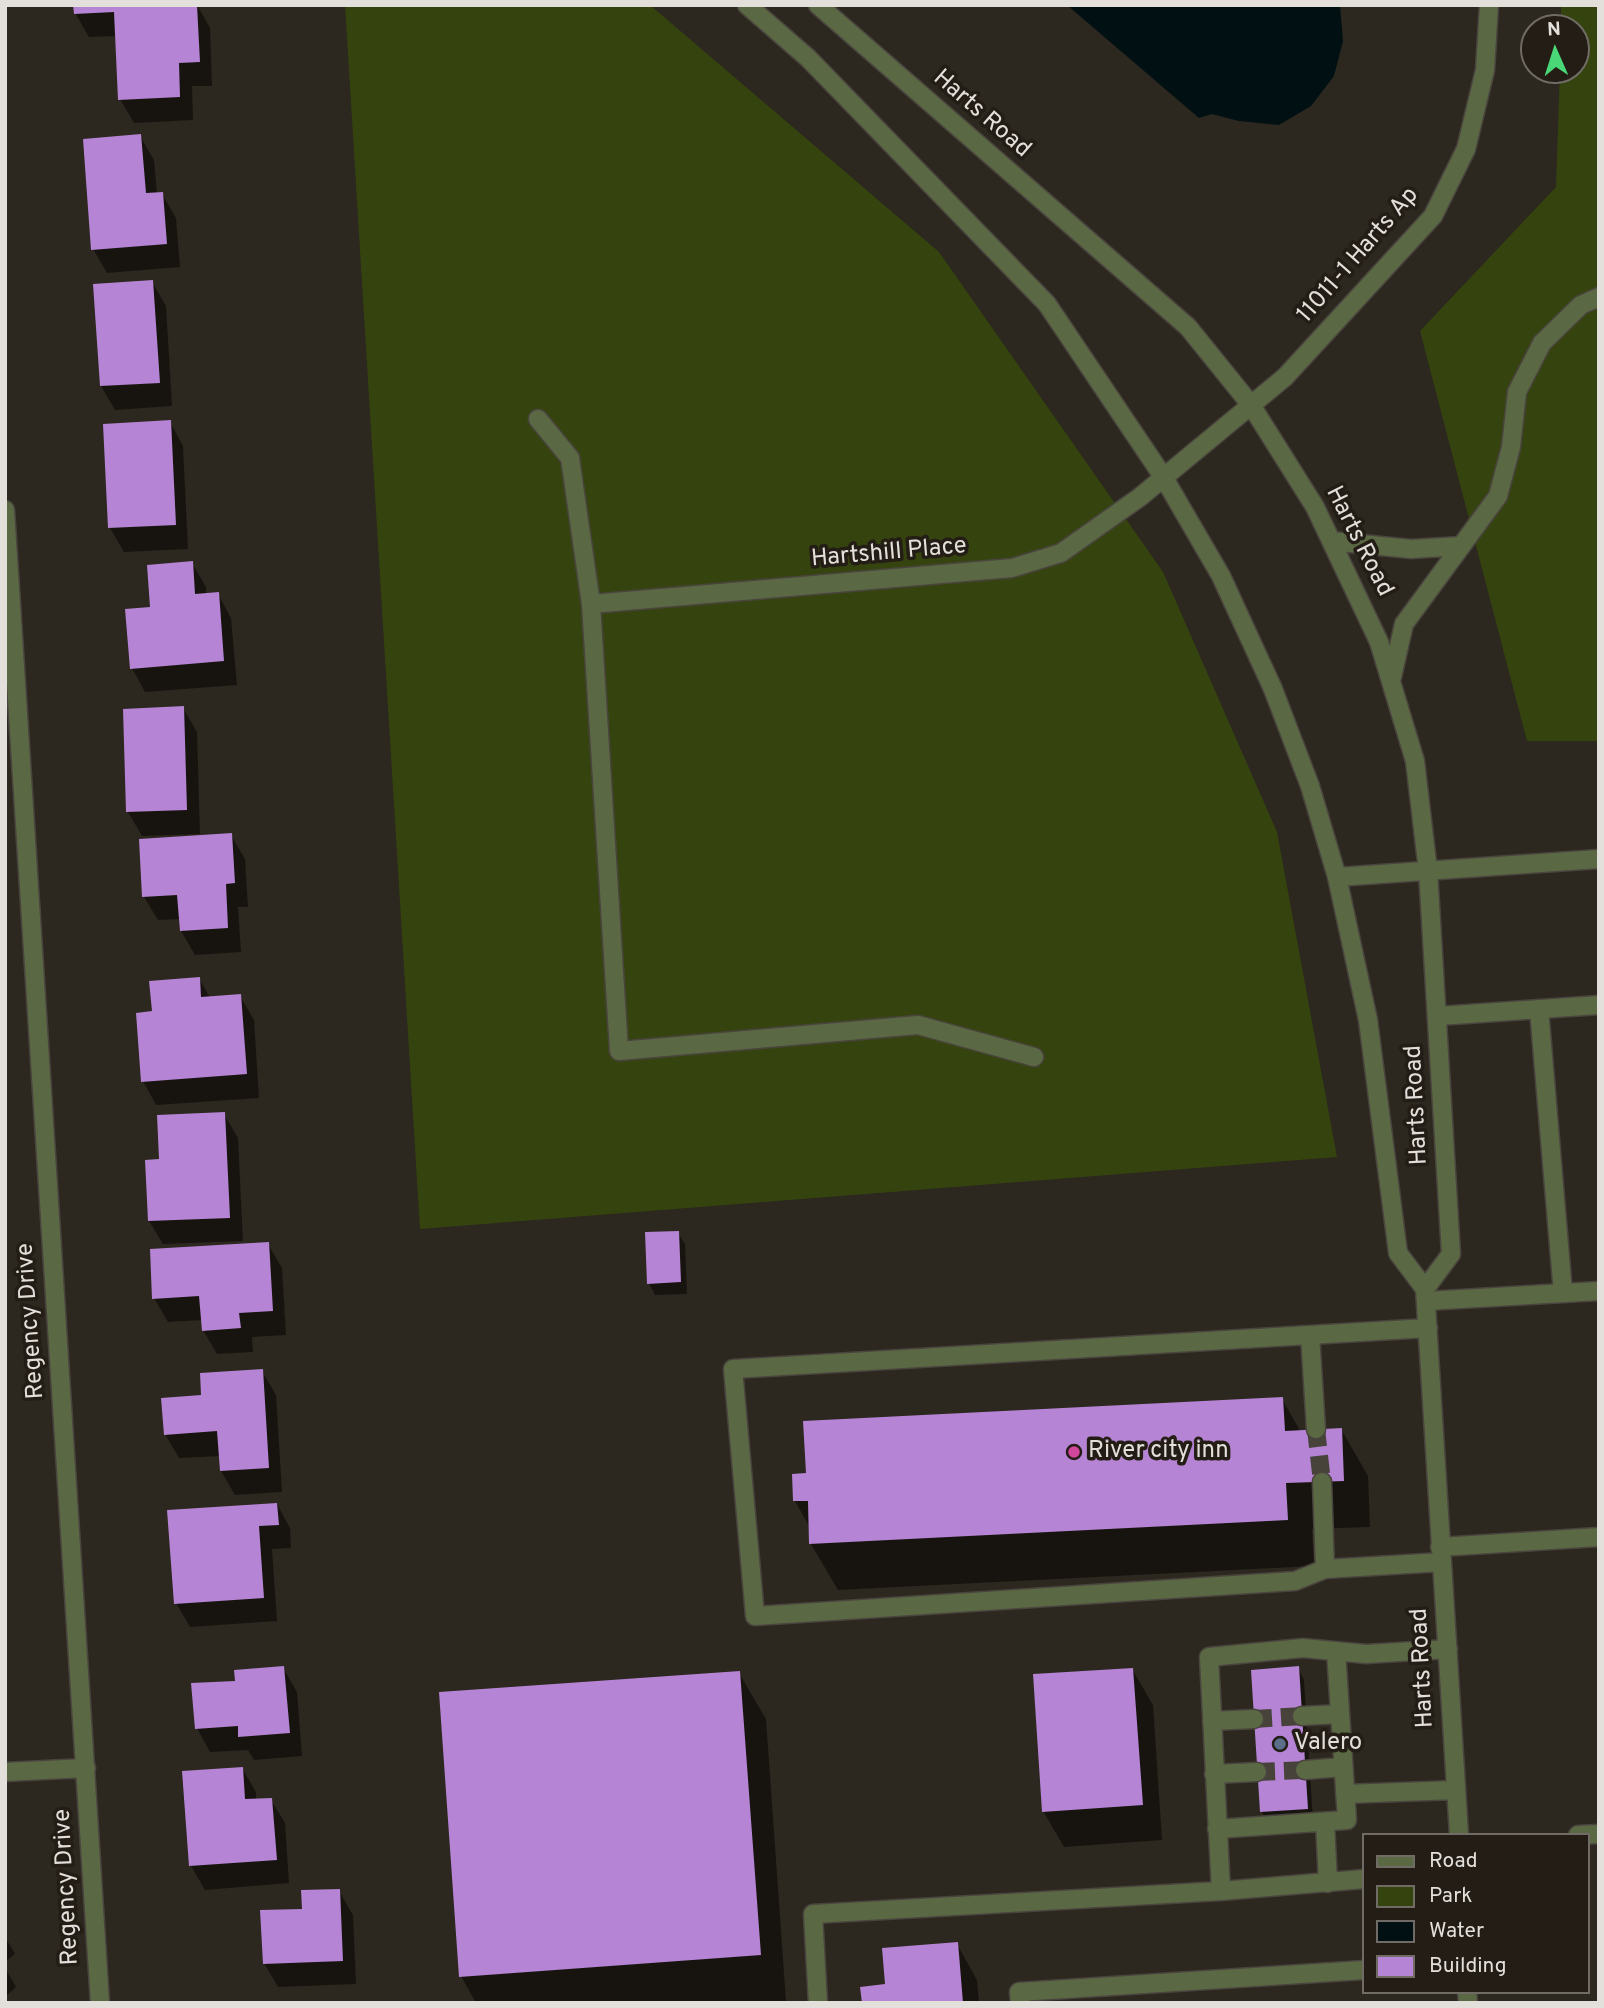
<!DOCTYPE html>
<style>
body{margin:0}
#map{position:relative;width:1604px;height:2008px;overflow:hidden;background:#2c271f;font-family:Overpass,sans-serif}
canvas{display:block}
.frame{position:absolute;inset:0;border:7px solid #e3dfda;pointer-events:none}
.legend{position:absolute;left:1362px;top:1833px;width:228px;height:161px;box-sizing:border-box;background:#231d16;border:2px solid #706b64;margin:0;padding:9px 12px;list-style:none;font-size:21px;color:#e3dfda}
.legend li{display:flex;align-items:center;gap:14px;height:35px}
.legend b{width:35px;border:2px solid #706b64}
.north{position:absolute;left:1520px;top:14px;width:70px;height:70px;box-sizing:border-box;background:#231d16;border:2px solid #706b64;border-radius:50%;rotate:357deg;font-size:19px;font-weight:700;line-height:28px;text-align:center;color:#e3dfda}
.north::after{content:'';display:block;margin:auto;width:24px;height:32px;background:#4ad778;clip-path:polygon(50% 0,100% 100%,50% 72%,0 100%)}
</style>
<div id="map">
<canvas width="1604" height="2008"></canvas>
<div class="frame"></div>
<ul class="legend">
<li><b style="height:9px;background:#5b6844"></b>Road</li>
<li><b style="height:19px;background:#35440f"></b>Park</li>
<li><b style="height:19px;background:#011113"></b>Water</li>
<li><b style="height:19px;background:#b584d4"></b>Building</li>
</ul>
<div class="north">N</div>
</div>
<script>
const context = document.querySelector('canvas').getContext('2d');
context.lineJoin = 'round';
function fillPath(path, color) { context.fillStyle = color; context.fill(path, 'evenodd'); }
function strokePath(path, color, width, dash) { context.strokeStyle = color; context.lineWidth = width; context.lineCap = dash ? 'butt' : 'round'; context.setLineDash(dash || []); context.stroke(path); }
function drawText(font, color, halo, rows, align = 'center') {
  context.font = font + ' Overpass,sans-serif'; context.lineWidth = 7; context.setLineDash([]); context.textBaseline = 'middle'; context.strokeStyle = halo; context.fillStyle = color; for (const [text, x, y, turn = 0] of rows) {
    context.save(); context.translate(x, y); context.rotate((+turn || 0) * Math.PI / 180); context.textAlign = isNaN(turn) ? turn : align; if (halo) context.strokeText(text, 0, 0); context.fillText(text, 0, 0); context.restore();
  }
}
fillPath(new Path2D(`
 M345,5H650L939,252L1163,572L1277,832L1337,1157L420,1229Z
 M1561,5H1599V741H1527L1420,331L1556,187L1560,70H1576V28H1561Z`), '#35440f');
fillPath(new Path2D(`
 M1067,5H1340L1343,41L1334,76L1311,106L1279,125L1239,121L1212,114L1199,118Z`), '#011113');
fillPath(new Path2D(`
 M197,5L210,28L212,86H192L193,120L134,123L120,99L117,36L89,37L75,13Z
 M140,136L154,160L157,194H162L176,218L180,267L107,273L93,249Z
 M152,282L166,306L172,406L115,410L101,386Z
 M170,422L183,446L188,549L124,552L110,528Z
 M192,563L206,587V595L218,594L231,618L237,685L145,692L132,668L152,609Z
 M183,708L197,732L200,834L142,836L128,812Z
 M231,835L245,859L248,907H238L241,952L195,955L181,931V919L158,920L144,897Z
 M199,978L210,998L240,996L254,1020L259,1098L156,1105L143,1081L154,1013Z
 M224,1114L238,1138L243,1241L163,1244L149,1221L161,1161Z
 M678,1233L685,1244L687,1294L655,1295L649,1283Z
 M268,1244L282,1268L286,1335L252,1337L253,1352L217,1354L203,1330V1320L168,1322L154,1298Z
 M262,1371L276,1395L282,1492L235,1495L221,1471L220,1456L179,1458L165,1434Z
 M1282,1399L1301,1432L1341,1429L1368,1476L1370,1527L1312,1529L1314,1566L838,1590L811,1544L810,1528L795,1501Z
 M277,1504L290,1528L291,1548L272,1549L277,1621L190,1627L176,1603Z
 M283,1668L297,1692L302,1756L254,1760L248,1750L210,1752L197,1728Z
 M1298,1668L1304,1680L1313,1820L1268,1823L1262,1812Z
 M1132,1669L1153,1705L1162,1840L1064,1847L1043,1811Z
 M739,1673L766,1719L786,2001L476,2003L461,1976Z
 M242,1768L256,1792V1800H271L285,1823L289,1883L205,1890L191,1866Z
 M339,1891L353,1915L356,1984L278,1987L264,1963L304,1910Z
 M5,1937L15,1954L5,1962Z
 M957,1944L977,1980L979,2003H863Z
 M5,1968L16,1987L5,1997Z`), '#0007');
fillPath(new Path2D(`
 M73,5H197L200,62L179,63L180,97L118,100L114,12L74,14Z
 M141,134L146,193L163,192L167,244L91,250L83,139Z
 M153,280L160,383L100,386L93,284Z
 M171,420L176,525L108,528L103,424Z
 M193,561L195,594L219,592L224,661L130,669L125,609L150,607L147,565Z
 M184,706L187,810L126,812L123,709Z
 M232,833L235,883L226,884L228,928L180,931L177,895L142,897L139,839Z
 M200,977L201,997L241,994L247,1074L141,1082L136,1013L152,1011L149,981Z
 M225,1112L230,1218L148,1221L145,1160L159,1159L157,1115Z
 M679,1231L681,1282L647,1284L645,1232Z
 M269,1242L273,1311L239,1313L241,1328L202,1331L199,1296L152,1299L150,1249Z
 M263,1369L269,1468L220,1471L217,1431L164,1435L161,1398L201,1395L200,1373Z
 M1283,1397L1285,1431L1342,1428L1344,1481L1286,1483L1288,1520L809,1544L808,1501H793L792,1474L806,1473L803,1421Z
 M277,1503L279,1525L259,1526L264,1598L174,1604L167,1510Z
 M284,1666L290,1733L238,1737V1726L195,1729L191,1683L235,1681L234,1670Z
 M1299,1666L1308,1809L1260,1812L1251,1670Z
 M1133,1668L1143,1805L1042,1812L1033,1674Z
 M740,1671L761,1955L459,1977L439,1692Z
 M243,1767L245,1799L272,1798L277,1860L189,1866L182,1771Z
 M340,1889L343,1961L263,1964L260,1910L302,1909L301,1890Z
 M958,1942L963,2003H862L860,1987L885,1984L882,1948Z`), '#b584d4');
strokePath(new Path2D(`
 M1316,1429L1322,1482
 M1254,1719L1302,1716
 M1257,1772L1305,1770`), '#47433b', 18, [18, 9]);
const minor = new Path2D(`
 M747,5L808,58L1047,304L1164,478L1221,576L1273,689L1310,786L1337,877L1368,1020L1398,1253L1425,1289L1459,1835
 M818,5L1188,327L1251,405L1315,507L1379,642L1415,761L1428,871L1451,1254L1425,1289
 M538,419L570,458L591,604L619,1051L918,1025L1034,1057
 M5,510L100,2003
 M1331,541L1411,549L1461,546
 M591,604L1012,568L1061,553L1140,497L1285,377L1433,216L1466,149L1485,70L1489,5
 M1392,677L1404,624L1498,496L1511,447L1517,392L1542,343L1581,305L1599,297
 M1337,877L1599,859
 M1539,1009L1563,1293
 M1438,1016L1599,1005
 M1426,1301L1599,1291
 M1428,1328L733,1369L755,1616L1295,1581L1325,1569L1442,1562
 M1310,1335L1316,1429
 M1322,1482L1325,1569
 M1440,1547L1599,1537
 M1302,1716L1340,1714
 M1212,1721L1254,1719
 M1305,1770L1343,1767
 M5,1772L86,1768
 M1214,1774L1257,1772
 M1345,1794L1456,1790
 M1325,1822L1328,1883
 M1217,1829L1347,1820L1336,1651
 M1578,1835L1599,1834
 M1364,1879L1221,1891L1209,1657L1303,1648L1366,1654L1448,1649
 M1467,1992L1468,2003
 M818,2003L813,1914L1221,1891
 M1020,2003L1019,1992L1364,1970`);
strokePath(minor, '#49443d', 21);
strokePath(minor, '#5b6844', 18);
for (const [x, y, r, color] of [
 [1074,1452,7,"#d1479c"],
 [1280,1744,7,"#5c6f8a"]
]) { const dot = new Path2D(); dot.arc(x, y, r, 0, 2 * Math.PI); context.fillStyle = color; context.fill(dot); strokePath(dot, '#231d16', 2.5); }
drawText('24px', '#e3dfda', '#231d16', [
 ["Harts Road",981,115,41],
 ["11011-1 Harts Ap",1359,256,-49],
 ["Harts Road",1358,542,63],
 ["Hartshill Place",889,554,-5],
 ["Harts Road",1418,1105,-93],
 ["Regency Drive",32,1321,-94],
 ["Harts Road",1424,1668,-93],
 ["Regency Drive",68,1887,-93]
]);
drawText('24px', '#e3dfda', '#231d16', [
 ["River city inn",1088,1452],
 ["Valero",1294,1744]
], 'left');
</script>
